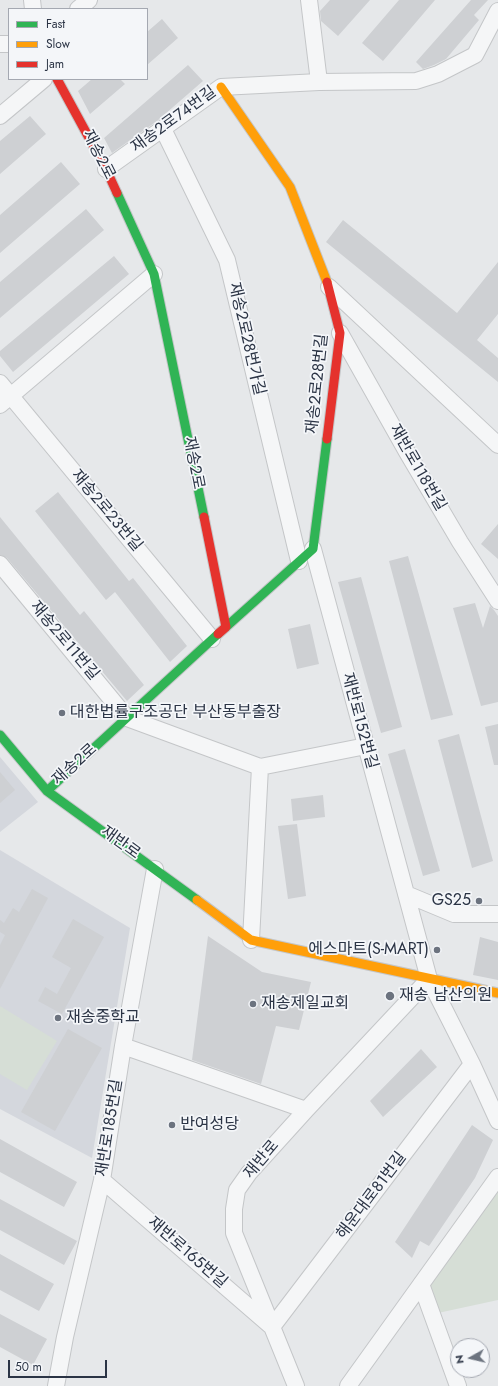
<!DOCTYPE html>
<meta charset="utf-8">
<style>
body{margin:0}
#map{position:relative;width:498px;height:1386px;overflow:hidden;background:#e6e8ea;font-family:Jost,sans-serif}
canvas{display:block}
.legend{position:absolute;left:8px;top:8px;width:140px;height:72px;box-sizing:border-box;background:#f4f6f9;border:1px solid #a4a8b1;margin:0;padding:5px 7px;list-style:none;font-size:12px;color:#2b3445}
.legend li{display:flex;align-items:center;gap:8px;height:20px}
.legend b{width:20px;border:1px solid #a4a8b1}
.north{position:absolute;left:450px;top:1338px;width:40px;height:40px;box-sizing:border-box;background:#f4f6f9;border:1px solid #a4a8b1;border-radius:50%;rotate:262deg;font-size:11px;font-weight:700;line-height:16px;text-align:center;color:#2b3445}
.north::after{content:'';display:block;margin:auto;width:14px;height:18px;background:#6c737f;clip-path:polygon(50% 0,100% 100%,50% 72%,0 100%)}
.scale{position:absolute;left:8px;top:1360px;width:99px;height:18px;box-sizing:border-box;border:2px solid #2b3445;border-top:0;padding-left:5px;font-size:12px;line-height:14px;white-space:nowrap;color:#2b3445;-webkit-text-stroke:3px #f4f6f9;paint-order:stroke}
</style>
<div id="map">
<canvas width="498" height="1386"></canvas>
<ul class="legend">
<li><b style="height:5px;background:#30b455"></b>Fast</li>
<li><b style="height:5px;background:#ff9f0a"></b>Slow</li>
<li><b style="height:5px;background:#e5322d"></b>Jam</li>
</ul>
<div class="north">N</div>
<div class="scale">50 m</div>
</div>
<script>
const context = document.querySelector('canvas').getContext('2d');
context.lineJoin = 'round';
function fillPath(path, color) { context.fillStyle = color; context.fill(path, 'evenodd'); }
function strokePath(path, color, width, dash) { context.strokeStyle = color; context.lineWidth = width; context.lineCap = dash ? 'butt' : 'round'; context.setLineDash(dash || []); context.stroke(path); }
function drawText(font, color, halo, rows, align = 'center') {
  context.font = font + ' Jost,"Noto Sans KR",sans-serif'; context.lineWidth = 3.5; context.setLineDash([]); context.textBaseline = 'middle'; context.strokeStyle = halo; context.fillStyle = color; for (const [text, x, y, turn = 0] of rows) {
    context.save(); context.translate(x, y); context.rotate((+turn || 0) * Math.PI / 180); context.textAlign = isNaN(turn) ? turn : align; if (halo) context.strokeText(text, 0, 0); context.fillText(text, 0, 0); context.restore();
  }
}
fillPath(new Path2D(`
 M0,757L38,802L0,832Z
 M0,850L130,928L92,1158L0,1109Z`), '#d4d7dd');
fillPath(new Path2D(`
 M0,1006L57,1041L27,1090L0,1074Z
 M498,1187V1300L438,1313L428,1286Z`), '#d6ded6');
fillPath(new Path2D(`
 M330,0H370L338,36L321,21L320,11Z
 M399,0H435L383,61L362,43Z
 M471,0H488L474,15L479,20L446,59L434,65L423,69L416,62Z
 M162,19L178,38L147,65V32Z
 M188,65L203,81L157,121L112,153L104,138Z
 M92,79H120L125,84L90,114L78,91Z
 M30,116L46,134L0,174V141Z
 M61,162L80,184L0,253V215Z
 M86,209L104,230L0,318V282Z
 M343,220L457,313L498,262V314L477,340L498,358V382L326,242Z
 M114,256L129,274L13,372L0,356V351Z
 M58,492L129,581L133,578L187,646L170,662L115,592L106,600L35,511Z
 M0,517L80,615L84,611L144,685L127,701L7,558L0,555Z
 M498,524V559L481,544Z
 M408,556L453,715L431,720L389,561Z
 M361,577L402,727L381,733L338,582Z
 M475,603L483,628L490,606L494,610L498,616V702L481,706L453,608Z
 M310,624L319,664L297,669L288,629Z
 M498,724V765H494L485,727Z
 M459,734L493,861L472,868L438,740Z
 M405,749L440,871L423,876L388,754Z
 M0,772L15,790L0,803Z
 M323,795L325,817L293,821L291,799Z
 M297,824L306,896L288,899L278,826Z
 M32,889L48,898L0,989V945L5,935L0,932V920L4,923L13,908L19,912Z
 M73,919L104,937L62,1014L38,1001L45,987L57,994L71,968L52,957Z
 M208,936L262,972L311,982L299,1030L276,1026L261,1084L192,1060Z
 M480,937L498,942V980L473,975Z
 M68,1029L102,1048L55,1131L21,1112Z
 M421,1049L437,1067L383,1117L370,1101Z
 M472,1125L493,1140L475,1178L429,1246L420,1241L412,1258L395,1242Z
 M0,1139L77,1182L64,1207L0,1172Z
 M0,1199L77,1241L64,1265L0,1230Z
 M0,1254L54,1284L39,1311L0,1290Z
 M0,1314L47,1339L33,1365L0,1347Z`), '#ced0d3');
const street = new Path2D(`
 M32,0L33,9
 M309,0L319,82
 M78,9L89,0
 M0,44H9
 M0,116L44,79
 M163,129L227,260L299,561
 M106,169L221,87L319,82L416,81L438,74L475,55L498,11
 M329,287L498,445
 M340,333L407,452L460,542L498,601
 M0,383L212,639
 M0,405L154,274
 M313,549L429,979L472,1064L498,1121
 M0,564L127,718L260,767L366,746
 M406,894L454,914H498
 M251,940L260,767
 M123,1046L306,1110
 M102,1180L272,1327L472,1064
 M421,1284L458,1386
 M56,1386L65,1337L102,1180L123,1046L155,869
 M296,1386L234,1233V1209L237,1190L249,1173L306,1110L429,979
 M348,1386L498,1177`);
const fast = new Path2D(`
 M117,193L154,274L204,517
 M226,627L313,549L327,439
 M0,735L47,791L197,900
 M47,791L218,634`);
const slow = new Path2D(`
 M221,87L290,187L327,282
 M197,900L251,940L498,993`);
const jam = new Path2D(`
 M57,79L106,169L117,193
 M327,439L340,333L327,282
 M204,517L226,627L218,634`);
strokePath(street, '#c4c6c8', 18);
strokePath(fast, '#c4c6c8', 11);
strokePath(slow, '#c4c6c8', 11);
strokePath(jam, '#c4c6c8', 11);
strokePath(street, '#f5f6f7', 16);
strokePath(fast, '#30b455', 9);
strokePath(slow, '#ff9f0a', 9);
strokePath(jam, '#e5322d', 9);
for (const [x, y, r, color] of [
 [62,713,4,"#6c737f"],
 [479,901,4,"#6c737f"],
 [437,950,4,"#6c737f"],
 [390,996,5,"#6c737f"],
 [253,1004,4,"#6c737f"],
 [58,1018,4,"#6c737f"],
 [172,1125,4,"#6c737f"]
]) { const dot = new Path2D(); dot.arc(x, y, r, 0, 2 * Math.PI); context.fillStyle = color; context.fill(dot); strokePath(dot, '#f4f6f9', 1.5); }
drawText('16px', '#2b3445', '#f4f6f9', [
 ["재송2로74번길",174,120,-36],
 ["재송2로",98,155,63],
 ["재송2로28번가길",246,339,77],
 ["재송2로28번길",318,384,-84],
 ["재송2로",193,463,79],
 ["재반로118번길",417,468,60],
 ["재송2로23번길",106,511,50],
 ["재송2로11번길",64,641,50],
 ["재반로152번길",359,721,75],
 ["재송2로",75,765,-42],
 ["재반로",120,843,36],
 ["재반로185번길",110,1128,-81],
 ["재반로",262,1160,-50],
 ["해운대로81번길",372,1196,-53],
 ["재반로165번길",187,1253,41]
]);
drawText('16px', '#2b3445', '#f4f6f9', [
 ["대한법률구조공단 부산동부출장",70,713],
 ["GS25",471,901,"right"],
 ["에스마트(S-MART)",429,950,"right"],
 ["재송 남산의원",399,996],
 ["재송제일교회",261,1004],
 ["재송중학교",66,1018],
 ["반여성당",180,1125]
], 'left');
</script>
